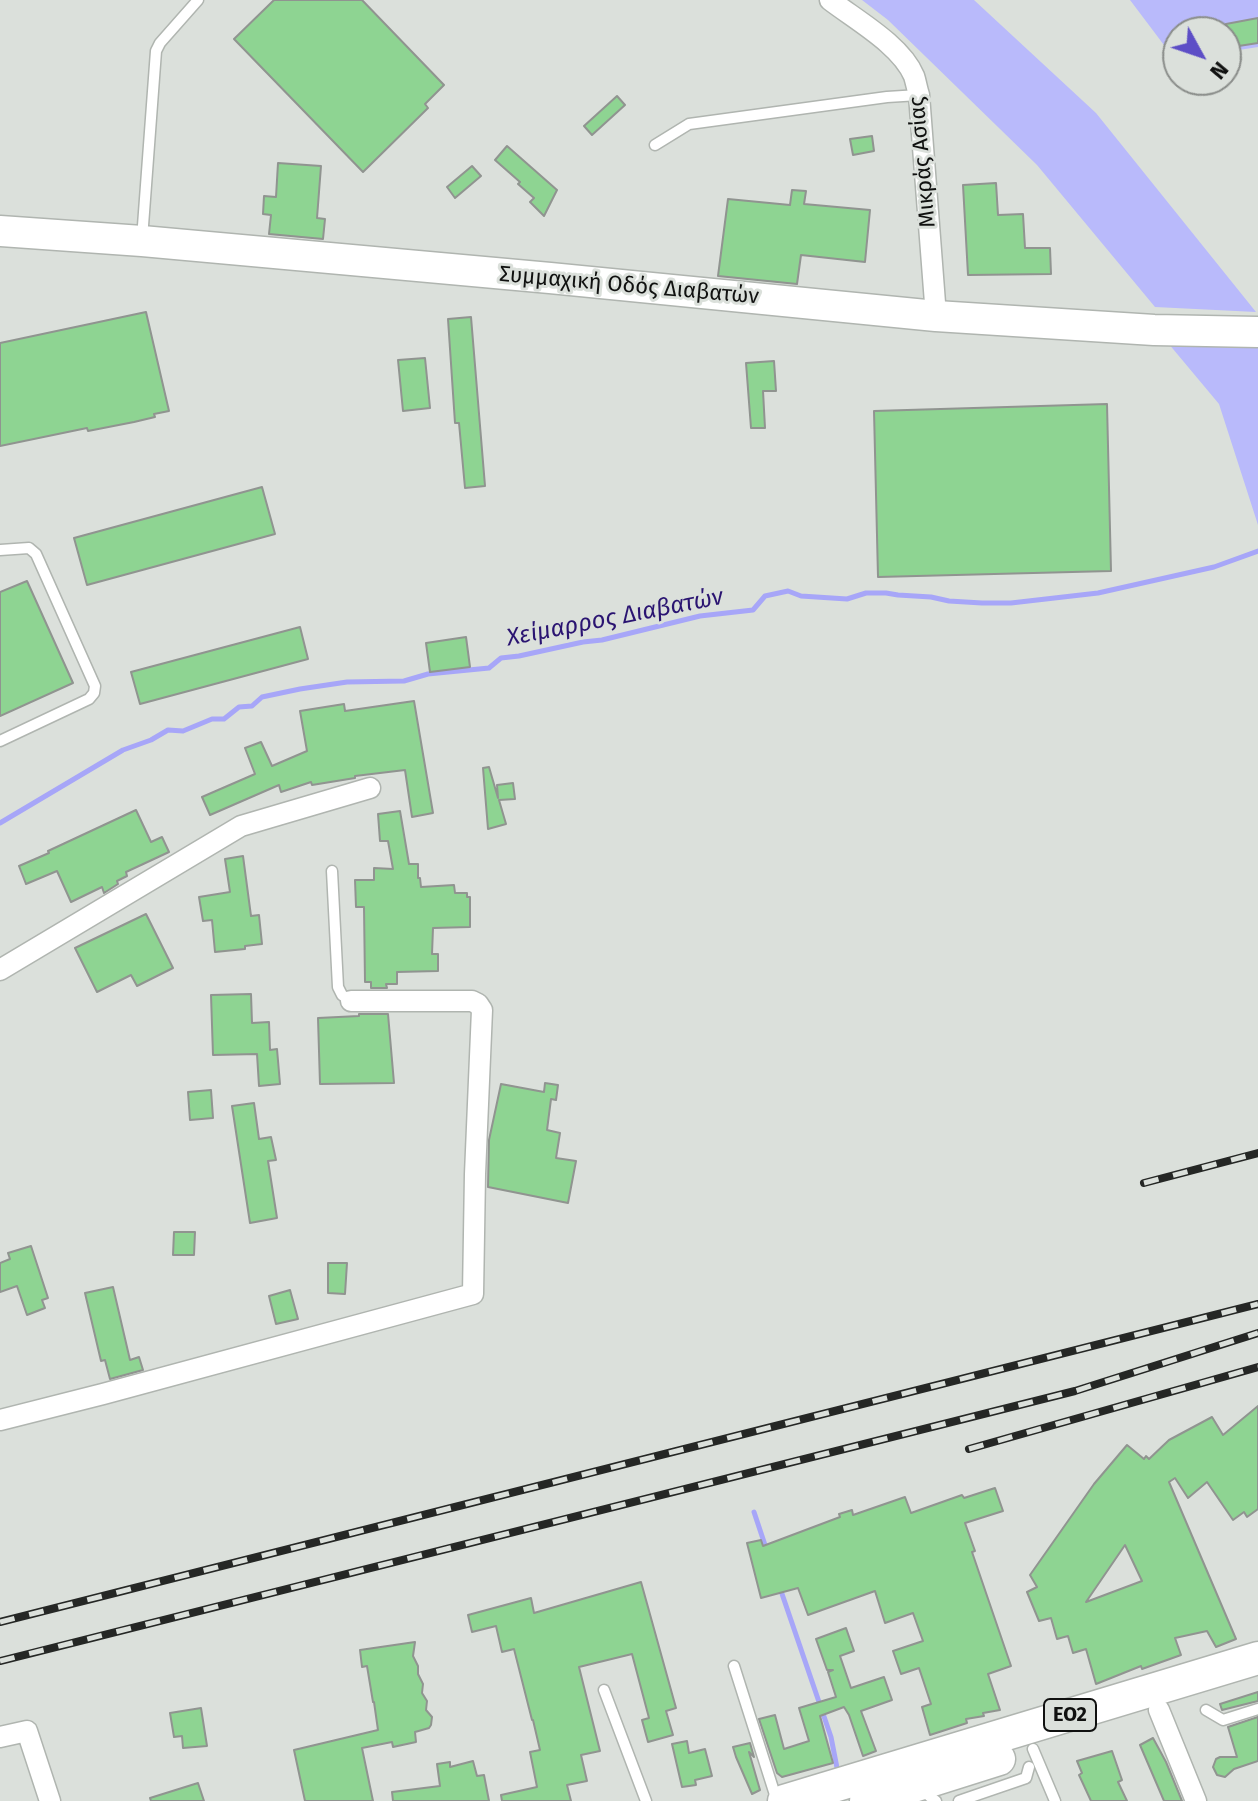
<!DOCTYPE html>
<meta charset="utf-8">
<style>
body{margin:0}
#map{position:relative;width:1258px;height:1801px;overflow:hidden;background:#dbe0db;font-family:"Fira Sans",sans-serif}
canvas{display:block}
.north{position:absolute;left:1162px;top:16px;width:80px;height:80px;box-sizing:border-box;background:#dbe0db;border:2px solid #8a8d8a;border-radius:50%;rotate:130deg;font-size:22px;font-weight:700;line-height:32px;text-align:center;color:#101110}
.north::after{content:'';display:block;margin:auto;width:28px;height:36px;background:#5d4ec6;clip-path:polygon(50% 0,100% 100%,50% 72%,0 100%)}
</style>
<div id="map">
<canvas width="1258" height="1801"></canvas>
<div class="north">N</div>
</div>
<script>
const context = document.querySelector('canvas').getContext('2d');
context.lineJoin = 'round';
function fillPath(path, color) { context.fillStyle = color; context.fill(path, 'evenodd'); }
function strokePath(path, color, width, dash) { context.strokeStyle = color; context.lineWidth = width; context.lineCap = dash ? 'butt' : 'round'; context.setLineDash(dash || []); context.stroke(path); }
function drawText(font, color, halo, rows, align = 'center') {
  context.font = font + ' "Fira Sans",sans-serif'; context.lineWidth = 6; context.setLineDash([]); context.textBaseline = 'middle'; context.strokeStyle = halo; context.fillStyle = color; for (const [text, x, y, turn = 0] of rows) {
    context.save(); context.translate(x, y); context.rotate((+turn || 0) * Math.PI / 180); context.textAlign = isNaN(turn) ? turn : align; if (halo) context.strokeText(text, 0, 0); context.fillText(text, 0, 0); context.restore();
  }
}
fillPath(new Path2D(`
 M862,0H974L1096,113L1256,312L1155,307L1037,165L888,20Z
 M1130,0H1258V47L1226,52V32H1178V60L1176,61Z
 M1163,337H1258V525L1219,404Z`), '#b9bafb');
strokePath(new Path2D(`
 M0,823L123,750L151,740L168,730L183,731L212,719H224L239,707L252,706L262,697L300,689L347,682L404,681L428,674L489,668L501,658L519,656L583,642L602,640L700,616L753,610L765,596L788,591L801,596L847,599L866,593H886L898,595L931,597L949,601L982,603H1011L1098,593L1214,567L1258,551
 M754,1512L766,1548
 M780,1588L831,1737L838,1773`), '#a7a6f8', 5);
const building = new Path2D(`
 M274,0H362L444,85L425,104L428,108L363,172L234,39Z
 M1258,18V43L1226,48V24Z
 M617,96L625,105L592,135L584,126Z
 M872,136L874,151L853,155L850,139Z
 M507,146L557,190L544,216L530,202L534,198L518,184L520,182L495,160Z
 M278,163L321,166L317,218L325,219L323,239L269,234L271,215L263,214L264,196L276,197Z
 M472,166L481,176L455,198L447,187Z
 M996,183L998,215L1023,214L1025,248H1050L1051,274L968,275L963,185Z
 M792,190L806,191L804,204L870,210L865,262L801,255L797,284L718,276L728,199L790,205Z
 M146,312L169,411L154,414L155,417L134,422L88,431L87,428L0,446V343Z
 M471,317L485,486L465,488L459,423H455L448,319Z
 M425,358L430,408L403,411L398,360Z
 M774,361L776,391H763L765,428H751L746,363Z
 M1107,404L1111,571L878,577L874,411Z
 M262,487L275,534L87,585L74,538Z
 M27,581L73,683L0,716V592Z
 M300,627L308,659L140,704L131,672Z
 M466,637L470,667L430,672L426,643Z
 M414,701L433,813L412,817L405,770L355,776V778L312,785L311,782L281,792L279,785L210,815L202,797L255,774L245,748L261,742L272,766L307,751L300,711L344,704L345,711Z
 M489,767L498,798L497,785L513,783L515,799L499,800L506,824L488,829L483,768Z
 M136,810L151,842L162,837L169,852L126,872L127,876L117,881L118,884L104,893L102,887L71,902L57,871L26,884L19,866L49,853L48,851Z
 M400,811L409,864H418V878H420L421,887L454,885L455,893H467V897H470V927L433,928L432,954H438V971L397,972V984H386L387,988H371V982H365L364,907H356L355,880H374V868L393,869L388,841H380L378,814Z
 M243,856L251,916L259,915L262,944L245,946V949L215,952L212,920L203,921L199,897L230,892L225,859Z
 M146,914L173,968L137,986L131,975L97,992L75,948Z
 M251,994L252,1023L269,1022L270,1050L277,1049L280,1084L259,1086L257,1054L213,1055L211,995Z
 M359,1014H388L394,1083L320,1084L318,1018L359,1016Z
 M545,1083L558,1085L556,1100L551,1099L547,1130L560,1133L556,1158L576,1161L568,1203L488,1187L489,1140L501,1084L544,1092Z
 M211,1090L213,1118L190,1120L188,1092Z
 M254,1103L259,1139L271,1137L276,1160L268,1161L277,1218L250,1223L232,1106Z
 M174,1232H195L194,1255H173Z
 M31,1246L48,1298L42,1300L45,1308L27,1315L17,1286L0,1292V1263L10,1259L8,1253Z
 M328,1263H347L345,1294L328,1293Z
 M113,1287L130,1360L139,1357L143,1370L110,1379L105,1360L101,1361L85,1293Z
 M290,1290L298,1319L276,1324L269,1296Z
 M1258,1406V1509L1247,1517L1244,1512L1233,1520L1207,1482L1188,1498L1175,1478L1169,1482L1236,1639L1216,1647L1207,1631L1175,1638L1181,1655L1142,1669L1141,1666L1096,1684L1086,1649L1073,1653L1068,1636L1057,1639L1051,1618L1039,1621L1027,1592L1037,1587L1030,1575L1094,1484L1127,1445L1144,1459L1146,1456L1149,1459L1169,1440L1212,1417L1223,1435ZM1125,1545L1142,1581L1086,1602Z
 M995,1488L1003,1511L965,1523L975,1551L972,1552L1011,1666L988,1674L1000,1710L983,1713L984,1716L966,1719L967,1723L930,1735L922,1707L931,1704L919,1668L901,1674L893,1651L923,1641L913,1613L885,1623L875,1591L808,1615L798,1588L761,1598L747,1543L761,1540L763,1546L840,1517L839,1514L852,1510L853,1515L905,1497L911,1513L962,1495L964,1498Z
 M641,1582L676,1708L666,1711L673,1735L648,1742L642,1720L649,1718L632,1654L579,1667L600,1751L581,1755L587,1781L567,1785L571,1801H502L501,1795L537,1787L530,1752L540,1750L533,1720H532L514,1649L502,1652L496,1626L472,1632L468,1615L531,1598L534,1613Z
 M846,1628L854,1651L840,1656L851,1688L884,1677L892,1700L861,1711L876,1751L863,1756L849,1715L844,1707L820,1716L833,1763L782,1777L777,1773L759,1719L775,1715L784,1749L809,1741L799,1708L836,1697L828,1672L833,1670H827L816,1639Z
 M415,1642L413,1656L418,1666V1674L423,1684L422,1693L427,1701L426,1710L432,1717L431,1725L429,1728L415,1732L416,1742L393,1747L392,1742L362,1748L373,1801H305L294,1750L378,1730L374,1702H373L367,1666L362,1667L360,1650Z
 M1258,1692V1701L1222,1710L1220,1704Z
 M201,1708L207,1746L183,1748L182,1736L174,1737L170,1713Z
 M1258,1717V1761L1234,1769L1225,1777L1217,1775L1213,1767L1216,1759L1220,1757H1237L1228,1727Z
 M1153,1738L1166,1762L1182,1801H1164L1140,1745Z
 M687,1741L689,1753L705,1749L712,1776L695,1780L696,1785L682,1787L672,1744Z
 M750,1743L754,1757L749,1752L760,1790L752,1794L736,1757L733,1747Z
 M1112,1751L1122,1780L1118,1782L1127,1801H1091L1079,1775L1082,1773L1077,1761Z
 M473,1761L477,1776L484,1775L489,1801H393L392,1792L440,1786L437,1764L450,1762V1767Z
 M198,1783L204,1801H151L150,1798Z`);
fillPath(building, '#8ed492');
strokePath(building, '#909490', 2);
const lane = new Path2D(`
 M655,145L689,124L887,97L919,95
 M142,239L156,51L160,43L198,0
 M0,550L29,548L36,554L95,686L94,693L89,699L0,741
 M332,871L338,987L342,995L351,1001
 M734,1666L777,1801
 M604,1690L646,1801
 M1206,1710L1223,1720L1258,1709
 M1033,1749L1055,1801
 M929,1796L936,1801
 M959,1801L1026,1778L1029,1767`);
const street = new Path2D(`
 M830,0C856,20 901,45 914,76C916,82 917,89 919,95L936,316
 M0,970L241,826L370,788
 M0,1420L103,1394L473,1294L475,1174L482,1010L478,1004L472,1001H351
 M1159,1710L1196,1801
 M0,1737L27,1731L50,1801`);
const secondary = new Path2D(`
 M0,231L142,241L550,278L936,316L1154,330L1258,332`);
const primary = new Path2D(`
 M784,1801L1258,1658
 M866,1801L999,1759`);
strokePath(lane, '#b0b5b0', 13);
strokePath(street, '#b0b5b0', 23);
strokePath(secondary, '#b0b5b0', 33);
strokePath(primary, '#b0b5b0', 35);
strokePath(lane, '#fff', 10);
strokePath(street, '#fff', 20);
strokePath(secondary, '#fff', 30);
strokePath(primary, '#fff', 32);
const rail = new Path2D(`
 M1144,1183L1258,1153
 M969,1449L1258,1367
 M0,1622L1258,1304
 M0,1661L1075,1391L1258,1333`);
strokePath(rail, '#252725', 8);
strokePath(rail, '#dbe0db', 5, [15]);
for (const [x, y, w] of [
 [1070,1715,52]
]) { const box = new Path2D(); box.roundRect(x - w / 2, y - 16, w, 32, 6); context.fillStyle = '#dbe0db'; context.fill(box); strokePath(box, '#101110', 2); }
drawText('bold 20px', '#101110', null, [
 ["ΕΟ2",1070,1715]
]);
drawText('22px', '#101110', '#dbe0db', [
 ["Μικράς Ασίας",923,162,-95],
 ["Συμμαχική Οδός Διαβατών",629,286,5]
]);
drawText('italic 24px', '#2a1471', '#dbe0db', [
 ["Χείμαρρος Διαβατών",615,618,-11]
]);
</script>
